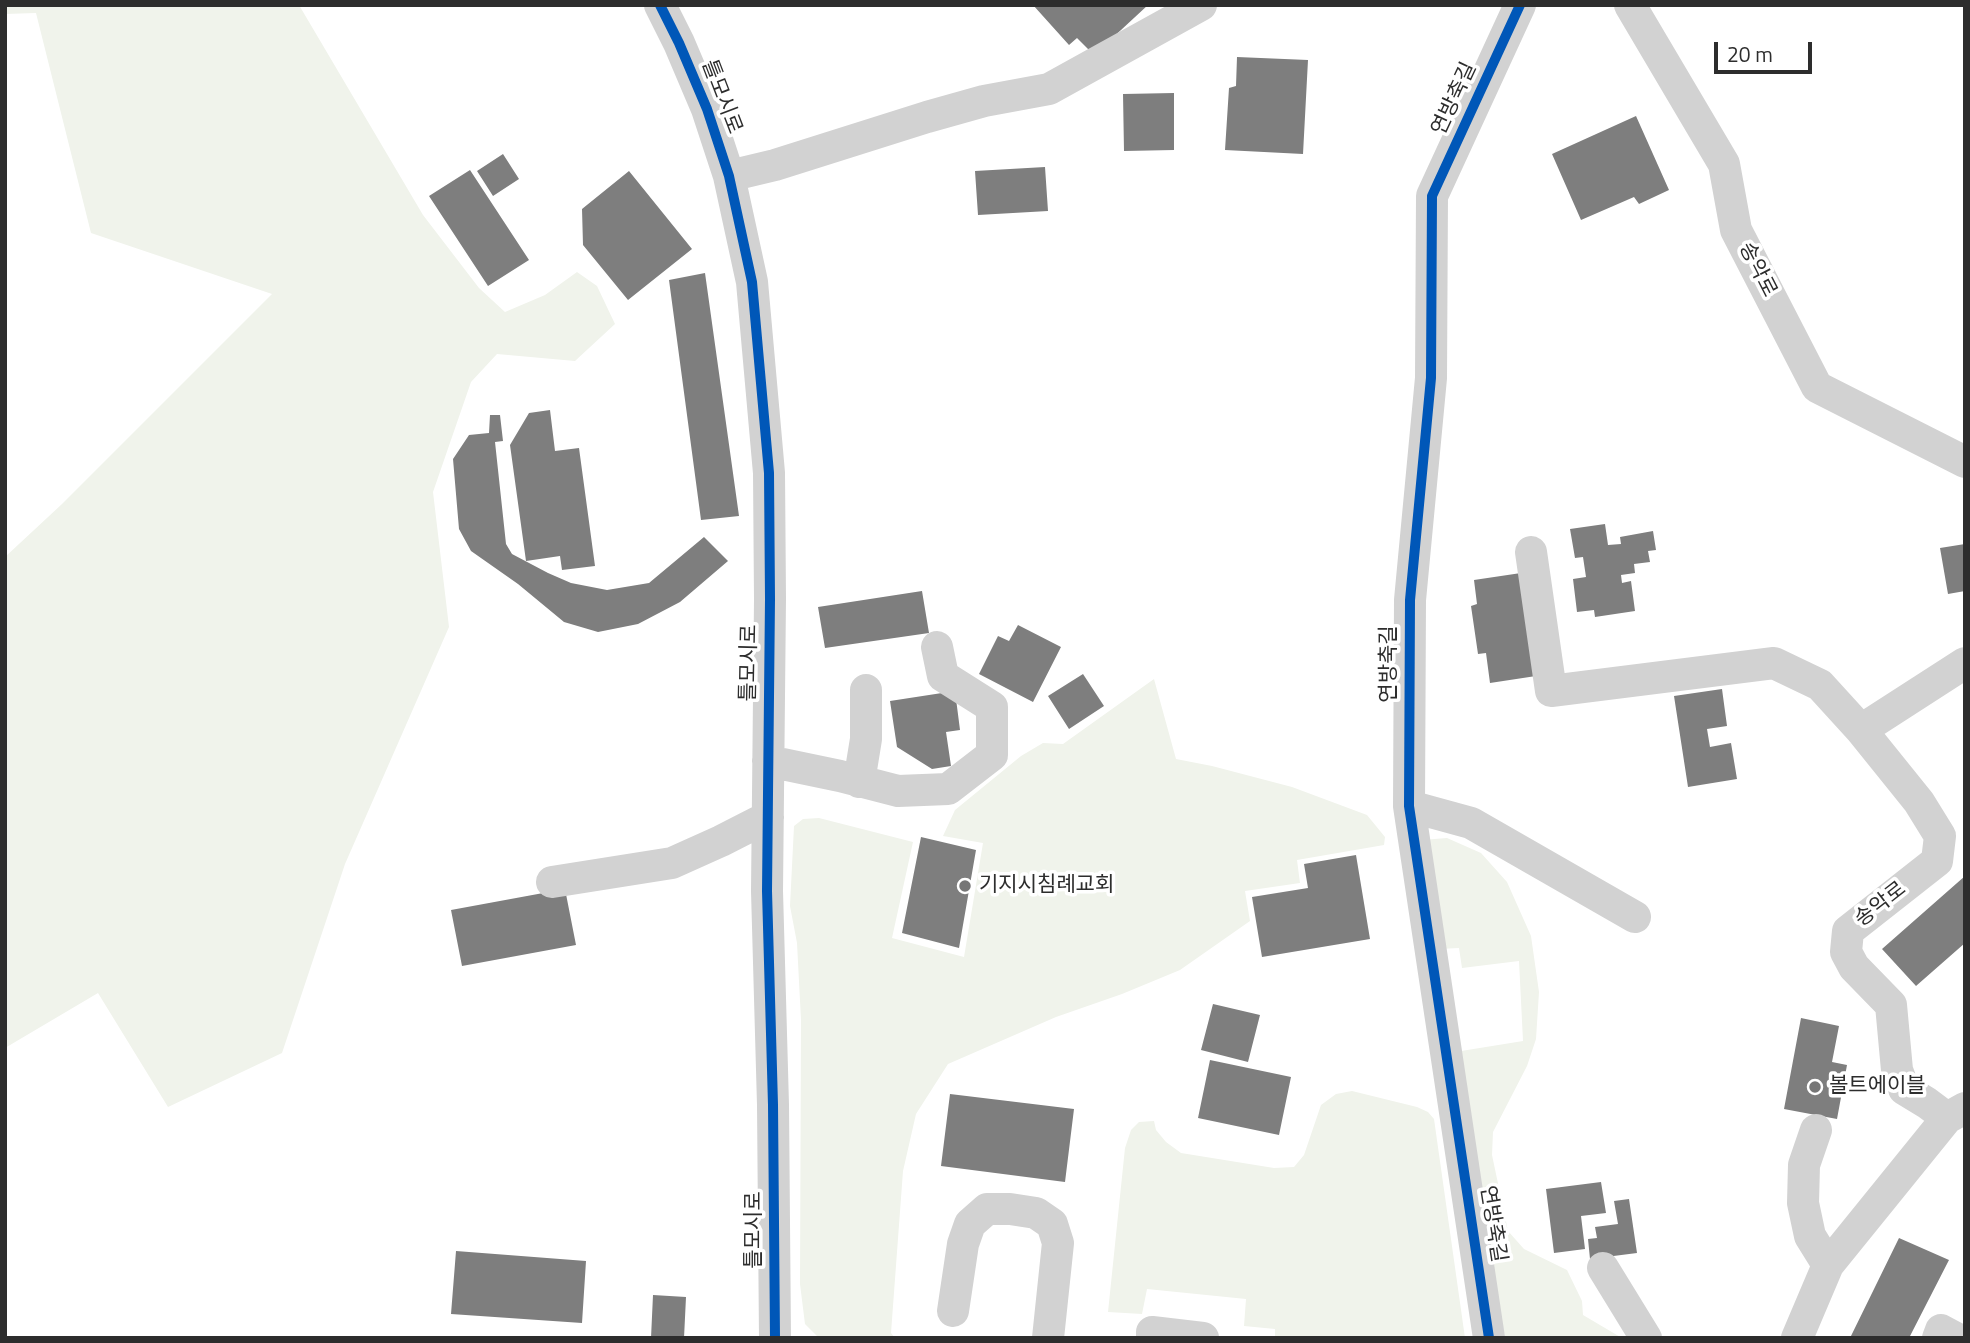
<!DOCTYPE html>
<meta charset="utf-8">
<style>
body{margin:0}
#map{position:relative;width:1970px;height:1343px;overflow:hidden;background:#fff;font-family:"Titillium Web",sans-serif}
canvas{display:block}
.frame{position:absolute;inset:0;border:7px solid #2d2d2d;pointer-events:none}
.scale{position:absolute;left:1714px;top:42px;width:98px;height:32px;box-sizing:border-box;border:4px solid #2d2d2d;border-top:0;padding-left:9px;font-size:21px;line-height:24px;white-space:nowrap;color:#2d2d2d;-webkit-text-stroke:5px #fff;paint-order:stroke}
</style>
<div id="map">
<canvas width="1970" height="1343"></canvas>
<div class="frame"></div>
<div class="scale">20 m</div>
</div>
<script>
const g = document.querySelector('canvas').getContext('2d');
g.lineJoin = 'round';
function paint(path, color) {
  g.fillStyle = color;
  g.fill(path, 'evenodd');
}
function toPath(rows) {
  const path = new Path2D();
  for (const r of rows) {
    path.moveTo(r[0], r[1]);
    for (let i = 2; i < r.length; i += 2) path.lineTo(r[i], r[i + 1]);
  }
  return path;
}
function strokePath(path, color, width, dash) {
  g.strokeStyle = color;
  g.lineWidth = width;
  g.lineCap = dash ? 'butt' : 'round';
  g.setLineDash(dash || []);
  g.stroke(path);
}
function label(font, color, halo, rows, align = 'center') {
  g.font = font + ' "Titillium Web","Noto Sans KR",sans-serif';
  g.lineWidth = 7;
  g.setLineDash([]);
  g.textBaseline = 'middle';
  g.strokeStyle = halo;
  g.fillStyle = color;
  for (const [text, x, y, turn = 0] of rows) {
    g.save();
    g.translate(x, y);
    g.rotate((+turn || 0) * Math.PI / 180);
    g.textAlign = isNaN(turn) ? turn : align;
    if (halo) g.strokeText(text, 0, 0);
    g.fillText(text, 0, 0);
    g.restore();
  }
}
paint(toPath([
 [5,5,299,5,423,215,479,288,505,312,545,295,577,272,597,286,615,324,575,361,497,354,471,382,433,492,449,627,345,864,282,1053,168,1107,98,993,5,1048,5,557,62,504,272,294,91,233,36,13,5,14],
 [1154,679,1176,759,1212,766,1292,787,1367,815,1385,837,1384,845,1297,860,1300,883,1245,891,1250,921,1180,970,1122,994,1056,1017,948,1064,916,1114,903,1171,891,1333,895,1338,819,1338,805,1324,800,1284,801,1020,797,943,790,906,794,826,803,819,819,818,913,842,892,938,964,957,983,843,943,836,955,810,1021,756,1043,743,1063,744],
 [1447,838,1481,853,1507,882,1531,936,1539,992,1536,1039,1527,1066,1493,1132,1492,1155,1508,1231,1524,1249,1567,1270,1582,1301,1583,1315,1622,1338,1505,1338,1455,1052,1523,1041,1519,961,1462,968,1459,948,1439,949,1422,840],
 [1352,1091,1417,1107,1428,1112,1434,1119,1465,1338,1275,1338,1275,1329,1244,1326,1246,1299,1147,1289,1142,1314,1108,1312,1125,1148,1131,1130,1139,1122,1154,1121,1156,1130,1166,1142,1181,1153,1274,1168,1294,1167,1304,1155,1321,1105,1336,1094]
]), '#f0f3eb');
paint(toPath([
 [1033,5,1148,5,1094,55,1077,38,1069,45],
 [1237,57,1308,60,1303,154,1225,150,1229,88,1236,86],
 [1174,93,1174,150,1124,151,1123,94],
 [1636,116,1669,190,1639,204,1634,197,1581,220,1552,154],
 [503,154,519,179,493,196,477,171],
 [1045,167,1048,211,978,215,975,171],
 [470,170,529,260,488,286,429,196],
 [629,171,692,249,628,300,583,245,582,209],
 [705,273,739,516,701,520,669,280],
 [550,410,555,451,579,448,595,566,562,570,560,556,526,561,510,445,529,413],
 [490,415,500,415,503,441,495,442,506,544,512,554,548,573,571,583,607,590,649,583,704,537,728,561,680,602,638,624,598,632,564,622,518,584,471,551,459,529,453,459,469,435,489,433],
 [1605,524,1608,545,1621,544,1620,537,1653,531,1656,550,1648,551,1650,562,1634,564,1635,573,1621,575,1622,583,1631,581,1635,611,1595,617,1594,610,1577,612,1573,579,1586,577,1583,557,1575,558,1570,529],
 [1965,544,1965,591,1948,594,1940,548],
 [1521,573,1536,676,1490,683,1486,653,1478,654,1471,606,1477,604,1474,580],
 [922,591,929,633,825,648,818,607],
 [1018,625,1061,647,1033,702,979,674,998,636,1009,641],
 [1083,674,1104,706,1069,729,1048,696],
 [1722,689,1727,726,1707,729,1710,747,1731,743,1737,779,1688,787,1674,696],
 [955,691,960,730,946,732,951,766,932,769,897,747,890,701],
 [921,837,976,850,959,948,902,933],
 [1356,855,1370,939,1262,957,1252,897,1308,888,1304,864],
 [1965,876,1965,943,1916,986,1882,949],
 [565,889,576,945,462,966,451,910],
 [1213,1004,1260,1015,1248,1062,1201,1050],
 [1801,1018,1839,1026,1832,1062,1847,1065,1837,1119,1784,1109],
 [1210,1060,1291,1077,1279,1135,1198,1118],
 [950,1094,1074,1109,1065,1182,941,1166],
 [1601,1182,1606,1213,1581,1216,1585,1249,1554,1253,1546,1189],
 [1629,1199,1637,1253,1590,1259,1588,1239,1597,1238,1595,1227,1618,1224,1614,1201],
 [1899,1238,1949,1260,1909,1338,1850,1338],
 [456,1251,586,1261,582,1323,451,1314],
 [653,1295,686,1297,684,1338,651,1338]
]), '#7e7e7e');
strokePath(toPath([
 [660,5,679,43,707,109,729,176,752,282,769,473,770,599,767,891,773,1105,775,1338],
 [1630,5,1724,164,1736,230,1817,387,1965,462],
 [729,176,775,165,927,117,984,101,1049,89,1201,5],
 [1531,552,1551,691,1774,663,1820,685,1861,730,1919,802,1940,836,1937,861,1848,931,1846,952,1854,967,1891,1005,1897,1070,1904,1089,1927,1103,1947,1118],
 [1861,730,1965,663],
 [768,761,840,776,898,791,948,789,992,755,992,707,943,676,937,647],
 [859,782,866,739,866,690],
 [1409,806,1471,823,1635,917],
 [552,882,672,863,721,841,768,817],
 [1816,1130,1804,1165,1803,1203,1810,1236,1828,1265],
 [1603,1268,1646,1338],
 [953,1311,963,1244,970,1224,987,1209,1010,1209,1036,1213,1052,1224,1058,1243,1048,1338],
 [1152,1338,1152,1332,1203,1338],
 [1489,1338,1409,806,1410,600,1431,378,1432,196,1520,5],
 [1797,1338,1828,1265,1947,1118,1965,1108],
 [1938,1338,1941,1330,1956,1338]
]), '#d2d2d2', 32);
strokePath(toPath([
 [660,5,679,43,707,109,729,176,752,282,769,473,770,599,767,891,773,1105,775,1338],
 [1489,1338,1409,806,1410,600,1431,378,1432,196,1520,5]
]), '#0057b8', 10);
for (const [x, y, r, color] of [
 [965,886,7,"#767676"],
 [1815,1087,7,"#767676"]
]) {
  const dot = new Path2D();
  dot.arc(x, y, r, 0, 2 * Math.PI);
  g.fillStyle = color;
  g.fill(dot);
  strokePath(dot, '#fff', 2.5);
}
label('21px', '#2d2d2d', '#fff', [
 ["틀모시로",721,97,69],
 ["연방축길",1455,99,-65],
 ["송악로",1757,270,63],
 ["틀모시로",750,663,-89],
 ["연방축길",1390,664,-90],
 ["송악로",1881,905,-38],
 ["연방축길",1492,1224,81],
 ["틀모시로",755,1230,-90]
]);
label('21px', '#2d2d2d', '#fff', [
 ["기지시침례교회",979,886],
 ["볼트에이블",1829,1087]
], 'left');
</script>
